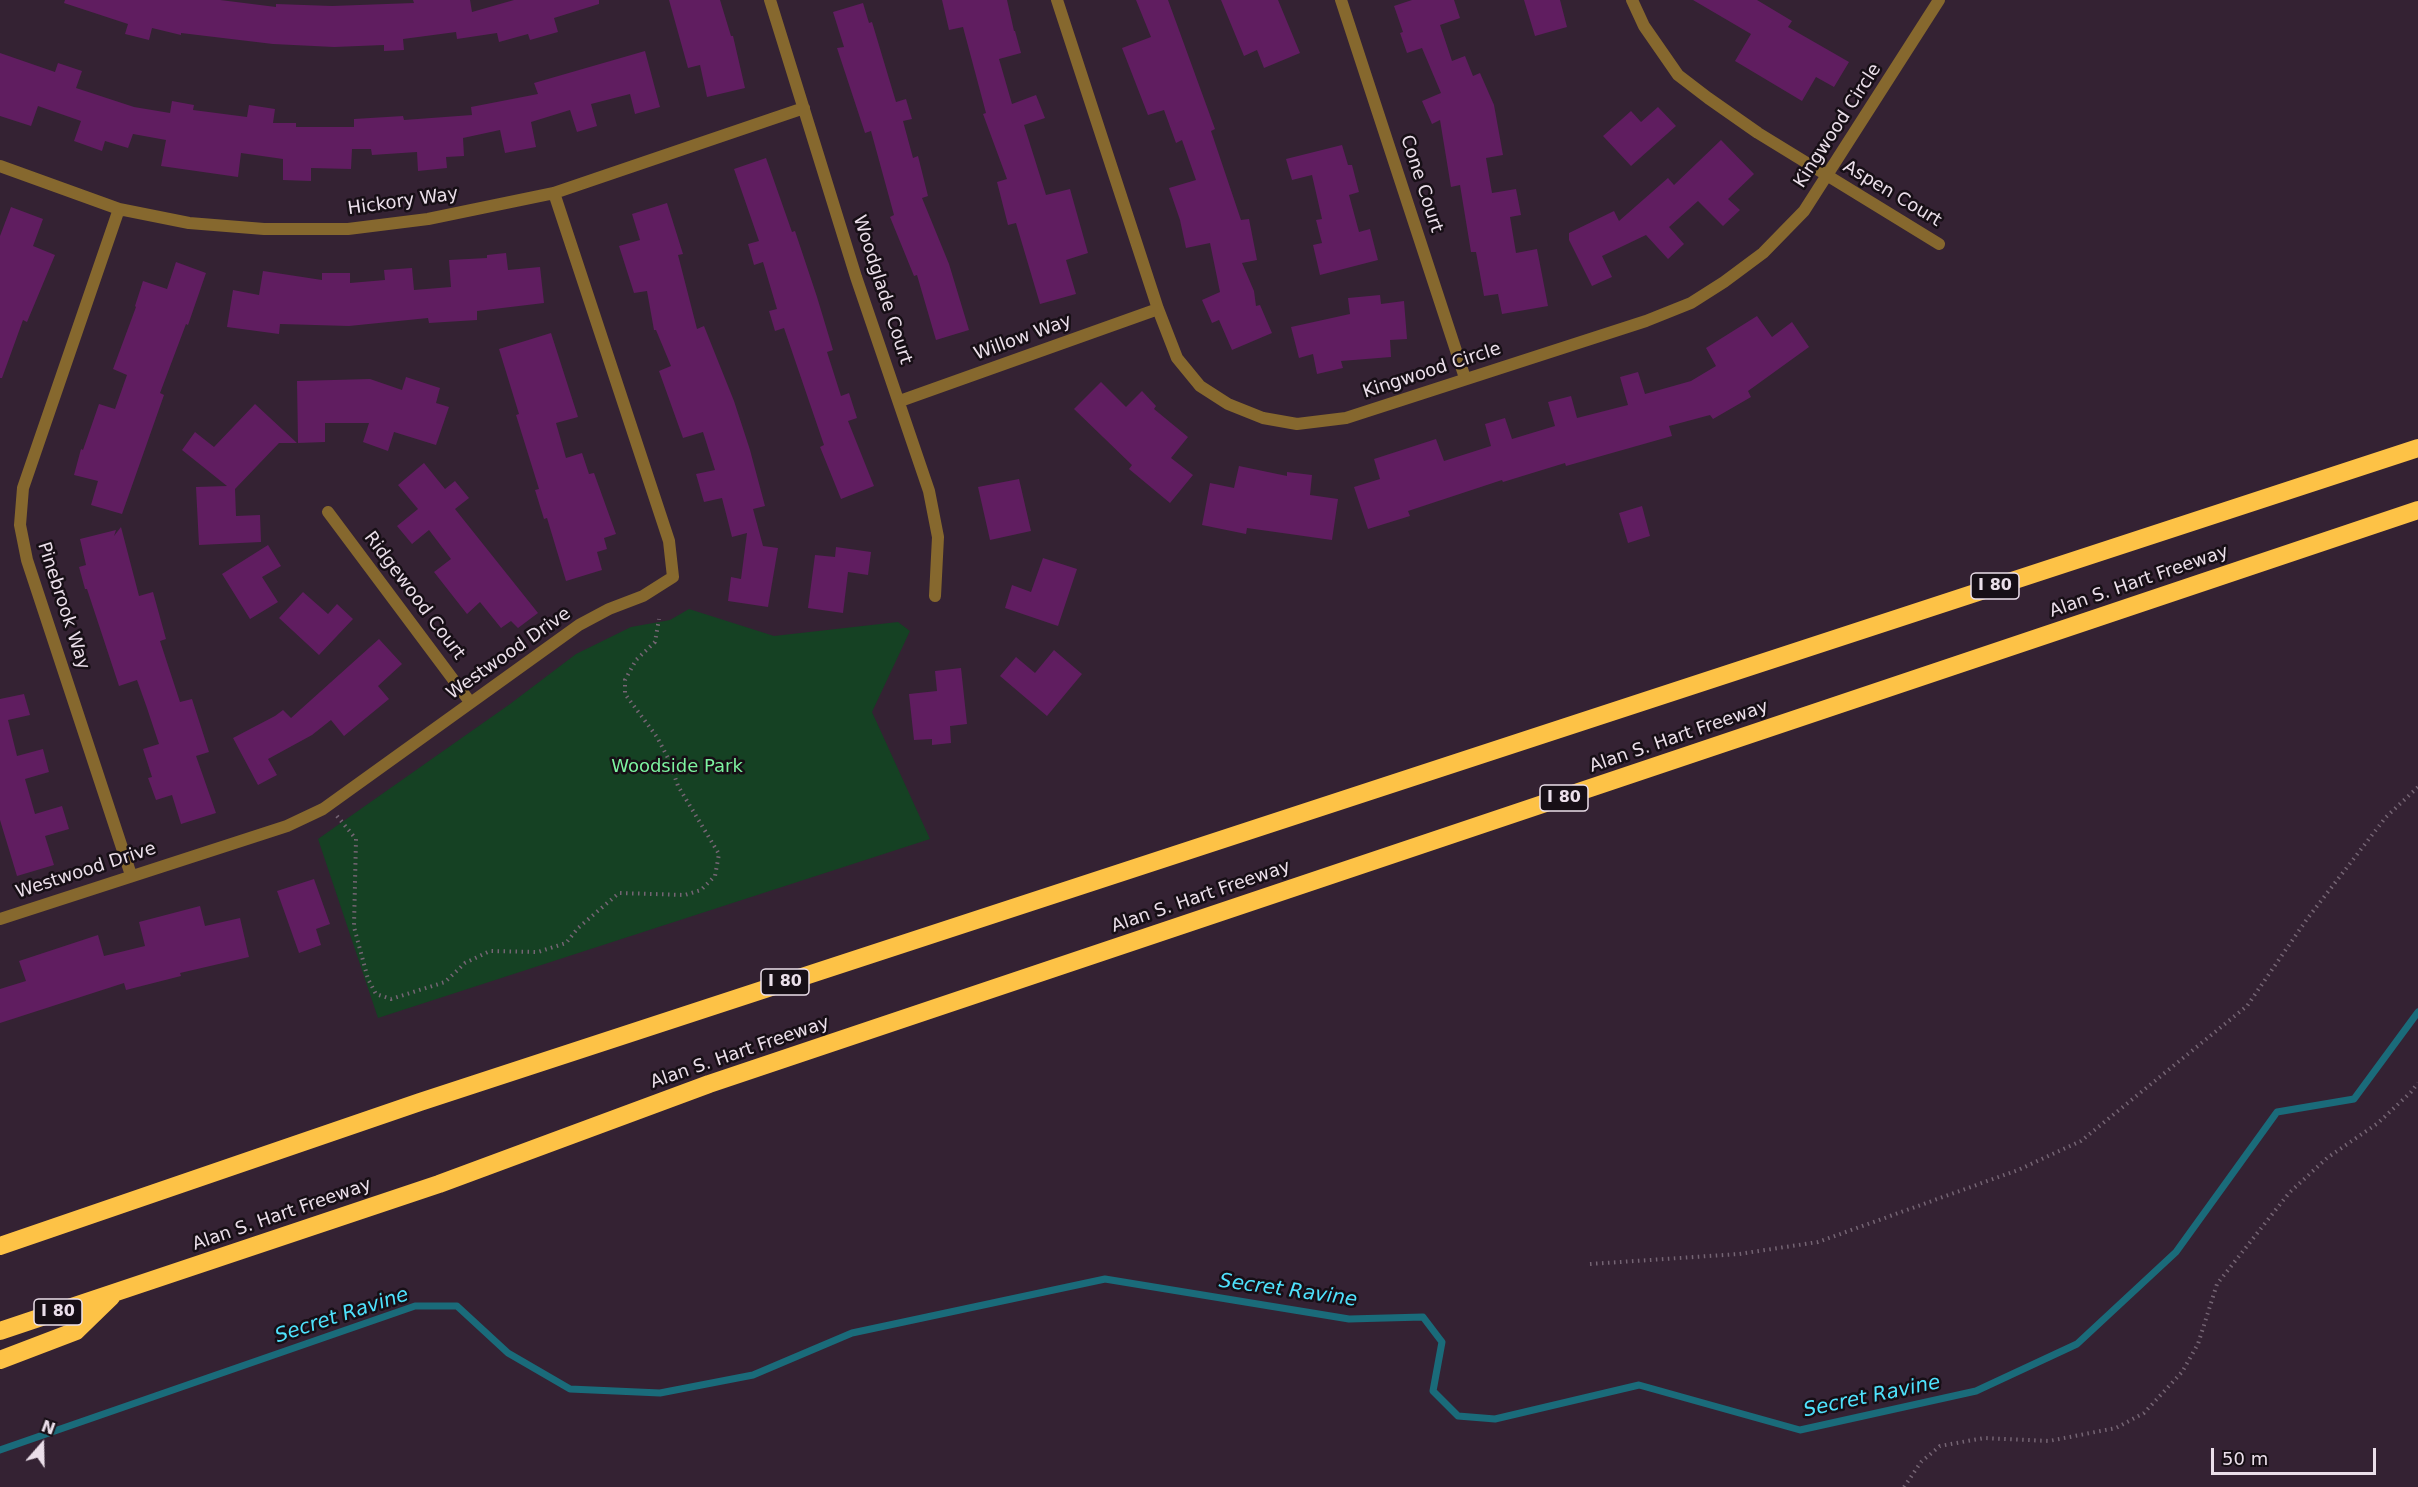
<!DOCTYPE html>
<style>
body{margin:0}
#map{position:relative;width:2418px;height:1487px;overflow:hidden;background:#342233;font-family:"DejaVu Sans",sans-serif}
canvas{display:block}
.north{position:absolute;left:12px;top:1415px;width:60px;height:60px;-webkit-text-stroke:4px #170f16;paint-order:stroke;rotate:20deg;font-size:16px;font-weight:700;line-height:24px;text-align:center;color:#ebdfea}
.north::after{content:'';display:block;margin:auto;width:21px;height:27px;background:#ebdfea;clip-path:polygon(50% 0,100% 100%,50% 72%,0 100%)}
.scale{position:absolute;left:2211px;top:1448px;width:165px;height:27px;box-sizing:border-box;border:3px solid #ebdfea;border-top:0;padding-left:8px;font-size:18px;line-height:21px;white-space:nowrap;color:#ebdfea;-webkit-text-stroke:4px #170f16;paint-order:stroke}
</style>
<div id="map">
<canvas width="2418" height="1487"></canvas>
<div class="north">N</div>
<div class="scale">50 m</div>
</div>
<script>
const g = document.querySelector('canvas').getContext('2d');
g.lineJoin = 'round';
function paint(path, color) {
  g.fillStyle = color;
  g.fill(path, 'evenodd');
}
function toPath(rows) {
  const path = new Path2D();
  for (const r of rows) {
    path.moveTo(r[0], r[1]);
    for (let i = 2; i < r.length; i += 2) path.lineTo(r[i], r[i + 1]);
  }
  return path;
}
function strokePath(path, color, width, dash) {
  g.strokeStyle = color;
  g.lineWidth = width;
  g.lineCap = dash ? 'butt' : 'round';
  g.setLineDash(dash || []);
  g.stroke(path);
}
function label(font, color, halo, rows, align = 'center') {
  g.font = font + ' "DejaVu Sans",sans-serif';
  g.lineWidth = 5;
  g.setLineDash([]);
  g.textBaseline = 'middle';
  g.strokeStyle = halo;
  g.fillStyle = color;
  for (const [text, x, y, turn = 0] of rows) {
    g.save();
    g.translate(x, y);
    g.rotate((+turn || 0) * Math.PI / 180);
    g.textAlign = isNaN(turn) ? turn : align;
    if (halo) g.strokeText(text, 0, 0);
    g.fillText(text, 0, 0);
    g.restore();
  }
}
paint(toPath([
 [689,609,774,636,898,622,910,631,872,712,930,839,378,1018,318,839,510,704,576,654,631,627,670,620]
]), '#154123');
strokePath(toPath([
 [0,1450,415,1306,457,1306,508,1353,570,1389,660,1393,753,1375,852,1333,1105,1279,1349,1319,1423,1317,1442,1342,1433,1391,1458,1416,1495,1419,1639,1385,1800,1430,1976,1391,2077,1344,2176,1252,2277,1112,2354,1099,2418,1012]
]), '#1a6b7a', 7);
paint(toPath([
 [65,0,220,0,276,7,276,4,332,6,414,3,413,0,470,0,472,12,514,0,599,0,599,4,554,18,558,32,530,40,528,34,499,42,497,33,457,39,456,32,403,39,404,50,384,51,384,45,334,47,273,44,181,33,181,35,152,28,149,40,125,34,128,24,64,3],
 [669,0,720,0,731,36,733,36,745,88,707,97,700,65,688,68],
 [942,0,1007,0,1014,31,1015,31,1021,53,999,59,1012,104,1036,95,1045,118,1024,125,1046,195,1070,189,1088,253,1066,260,1076,294,1040,304,1016,223,1008,225,997,182,1007,179,983,114,986,113,963,27,949,30],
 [1136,0,1168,0,1215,129,1211,131,1241,220,1249,219,1257,260,1242,263,1254,291,1256,306,1260,305,1272,333,1232,350,1219,320,1212,323,1202,300,1220,292,1210,243,1186,248,1180,220,1169,188,1196,180,1182,140,1176,143,1164,110,1148,115,1122,48,1151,37],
 [1221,0,1278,0,1300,53,1264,68,1257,50,1244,56],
 [1412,0,1454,0,1460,18,1440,25,1452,61,1465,56,1473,76,1480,73,1494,105,1503,155,1486,158,1492,193,1516,189,1521,215,1510,217,1516,253,1537,249,1548,306,1502,314,1498,294,1484,296,1476,252,1471,252,1460,185,1451,187,1440,120,1432,124,1422,101,1441,93,1422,48,1407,53,1400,33,1403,32,1394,6],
 [1524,0,1560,0,1567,27,1535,36],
 [1693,0,1757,0,1792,21,1788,27,1849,62,1834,87,1816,77,1802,101,1735,61,1751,34],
 [863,3,869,23,872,22,896,102,906,99,912,119,903,121,913,158,918,156,928,196,922,198,949,264,969,330,936,340,917,275,914,276,890,217,894,215,871,131,865,133,837,48,844,47,833,12],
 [645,51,660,107,635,114,630,94,591,104,597,126,577,132,570,110,531,122,536,147,505,153,500,130,463,138,464,156,446,157,447,168,418,171,417,152,372,155,371,149,352,149,351,169,311,168,311,181,283,180,283,159,241,153,238,177,161,166,166,140,133,134,128,148,105,141,102,151,74,141,81,121,38,106,31,126,0,116,0,53,55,72,58,63,82,71,76,88,134,107,170,113,172,101,194,105,193,110,247,117,249,105,275,109,273,123,296,123,296,127,354,127,354,119,403,116,404,120,472,115,471,107,538,94,534,83],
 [1658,107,1676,126,1631,166,1603,136,1631,111,1641,122],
 [1721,140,1754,174,1728,199,1740,210,1723,226,1698,201,1669,227,1684,244,1668,259,1646,235,1602,256,1612,277,1592,286,1569,240,1569,233,1614,211,1619,221,1668,178,1674,185],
 [1342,145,1348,165,1352,165,1359,192,1349,195,1359,232,1370,229,1378,260,1320,275,1313,245,1322,243,1316,220,1322,219,1312,175,1292,180,1286,159],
 [766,158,792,232,795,231,817,297,833,350,827,352,841,396,849,393,857,418,848,421,874,486,841,499,820,447,824,445,784,328,775,331,769,311,777,309,763,262,754,265,748,244,759,241,734,169],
 [667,203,683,254,678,255,697,329,704,326,734,401,750,450,765,506,753,509,763,546,778,548,768,607,728,601,731,577,741,579,747,533,732,537,722,498,704,502,696,474,715,470,703,432,683,438,659,371,671,366,656,330,654,330,647,291,634,293,619,246,640,240,632,214],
 [11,207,43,219,33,246,55,255,27,322,23,320,2,378,0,378,0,236],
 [506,253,508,270,540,267,544,303,477,311,477,320,429,323,428,318,349,326,280,324,279,334,227,327,233,290,259,295,263,271,322,280,322,273,350,273,350,283,385,280,384,270,412,268,414,290,451,287,449,260,487,258,487,255],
 [176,262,206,273,188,325,186,324,160,393,164,395,122,514,91,505,98,481,74,475,81,449,83,450,99,404,115,409,127,375,113,369,136,307,135,306,143,281,167,289],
 [1380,295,1381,304,1404,301,1407,339,1390,340,1391,357,1341,361,1343,368,1317,374,1313,354,1299,358,1291,327,1350,314,1348,298],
 [1757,316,1772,337,1792,322,1809,347,1748,391,1751,397,1713,419,1710,415,1669,426,1672,436,1566,466,1565,463,1503,482,1502,480,1408,511,1410,516,1368,529,1354,487,1380,479,1374,459,1436,439,1444,461,1491,446,1485,424,1505,418,1512,439,1555,426,1548,402,1571,396,1577,418,1628,405,1620,377,1638,372,1645,394,1691,381,1716,366,1706,348],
 [551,333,578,417,556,423,566,458,582,453,589,474,594,473,616,534,604,538,607,549,597,552,602,570,566,581,547,518,544,519,535,490,539,489,516,415,519,414,499,349],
 [406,377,440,388,436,403,449,407,436,445,394,432,388,451,363,442,369,423,325,423,325,442,298,443,297,381,370,379,402,390],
 [1101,382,1126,407,1142,391,1156,406,1154,409,1188,437,1171,458,1193,475,1170,503,1129,469,1132,465,1074,409],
 [255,404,297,443,279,443,235,489,236,516,260,515,261,542,199,545,196,487,227,486,182,450,195,432,214,447],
 [424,463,445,489,455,481,469,498,455,509,538,613,518,628,511,621,501,628,480,602,467,614,434,572,451,559,429,530,412,544,397,526,418,509,398,485],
 [1239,466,1287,476,1287,472,1312,475,1310,495,1338,499,1332,540,1247,528,1246,534,1202,525,1210,483,1234,488],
 [1019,479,1031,531,990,540,978,487],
 [1642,506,1650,536,1628,543,1619,513],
 [121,527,139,596,153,592,166,639,160,641,180,702,192,699,209,752,196,756,216,813,181,824,172,795,156,800,148,778,152,777,143,749,159,744,147,708,137,680,119,686,87,589,85,589,79,567,86,565,80,539,116,530,114,536],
 [268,545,281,566,262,577,278,602,250,619,222,574],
 [836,547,871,552,868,575,848,572,843,613,808,608,815,555,835,557],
 [1043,558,1077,569,1058,626,1005,608,1012,585,1031,592],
 [303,592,328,614,337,604,353,619,319,655,279,618],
 [379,639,402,664,378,686,389,699,344,736,331,720,312,735,268,759,277,775,258,785,233,738,275,716,283,710,291,718],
 [1054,650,1082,674,1047,716,1000,676,1016,657,1035,673],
 [961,668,967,724,950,726,951,743,932,745,932,739,914,740,909,694,937,691,935,671],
 [24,694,30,715,8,720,17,756,43,749,49,772,25,779,35,814,62,806,69,829,45,836,54,865,17,876,0,820,0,699],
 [314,879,330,924,316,929,321,945,299,953,277,891],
 [200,906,205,926,240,918,249,957,180,973,181,976,126,990,124,983,0,1023,0,989,26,981,19,961,98,935,104,956,145,946,139,922]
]), '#601d60');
strokePath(toPath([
 [337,816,356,839,354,927,368,979,376,994,391,999,445,982,465,963,490,951,538,952,566,943,578,928,619,893,685,895,701,890,715,876,719,854,678,786,669,760,657,737,625,694,625,680,636,660,655,642,659,619],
 [1590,1264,1739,1254,1818,1242,2018,1170,2081,1141,2247,1006,2307,919,2386,817,2418,787],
 [1904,1487,1921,1462,1940,1446,1984,1438,2049,1441,2116,1428,2144,1413,2182,1372,2198,1344,2217,1284,2289,1193,2327,1158,2378,1123,2411,1092,2418,1083]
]), '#756574', 4, [1.5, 4.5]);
strokePath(toPath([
 [770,0,856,277,929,491,938,537,935,596],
 [1057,0,1158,309,1177,358,1200,386,1228,404,1263,418,1297,424,1346,418,1646,321,1691,303,1724,282,1763,253,1804,211,1939,0],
 [1341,0,1465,378],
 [1632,0,1644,26,1678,75,1708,98,1758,133,1939,244],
 [0,166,119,209,189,223,264,229,348,229,428,219,554,193,804,108],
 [119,209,23,488,20,525,27,560,131,875],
 [900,401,1158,309],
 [328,512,470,702],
 [0,919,287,826,323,809,579,625,609,609,643,596,673,577,669,541,554,193]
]), '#86682e', 12);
strokePath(toPath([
 [0,1246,420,1102,2418,448],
 [0,1331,439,1184,709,1084,2418,510],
 [0,1360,76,1331,111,1297]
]), '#fdc246', 18);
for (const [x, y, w] of [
 [1995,586,48],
 [1564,798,48],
 [785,982,48],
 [58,1312,48]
]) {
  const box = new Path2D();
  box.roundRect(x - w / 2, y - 13, w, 26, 4.5);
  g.fillStyle = '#170f16';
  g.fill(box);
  strokePath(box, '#ebdfea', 1.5);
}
label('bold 16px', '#ebdfea', null, [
 ["I 80",1995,586],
 ["I 80",1564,798],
 ["I 80",785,982],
 ["I 80",58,1312]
]);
label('18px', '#ebdfea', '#170f16', [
 ["Kingwood Circle",1838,126,-57],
 ["Cone Court",1421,184,72],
 ["Aspen Court",1892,194,31],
 ["Hickory Way",403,202,-8],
 ["Woodglade Court",882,290,72],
 ["Willow Way",1023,338,-20],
 ["Kingwood Circle",1432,371,-18],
 ["Alan S. Hart Freeway",2139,582,-19],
 ["Ridgewood Court",414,596,53],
 ["Pinebrook Way",63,606,72],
 ["Westwood Drive",509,654,-35],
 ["Alan S. Hart Freeway",1679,737,-19],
 ["Westwood Drive",86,871,-18],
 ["Alan S. Hart Freeway",1201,897,-19],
 ["Alan S. Hart Freeway",740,1053,-19],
 ["Alan S. Hart Freeway",282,1215,-19]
]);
label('18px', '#7df3a0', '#170f16', [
 ["Woodside Park",677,767]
]);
label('italic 20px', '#4fe2fd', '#170f16', [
 ["Secret Ravine",1288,1291,8],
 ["Secret Ravine",342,1316,-18],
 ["Secret Ravine",1872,1397,-12]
]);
</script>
